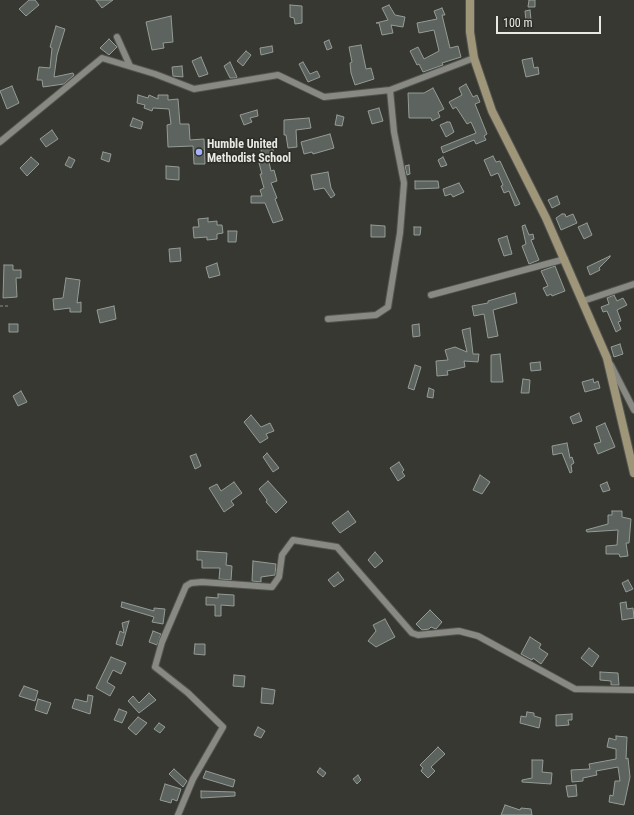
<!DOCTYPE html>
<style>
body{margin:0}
#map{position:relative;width:634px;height:815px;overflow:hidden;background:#373832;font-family:"Roboto Condensed",sans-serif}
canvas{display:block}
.scale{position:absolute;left:496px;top:16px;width:105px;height:18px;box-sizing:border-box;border:2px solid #e8e8e5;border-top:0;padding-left:5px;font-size:12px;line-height:14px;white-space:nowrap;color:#e8e8e5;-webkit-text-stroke:3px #2d2e28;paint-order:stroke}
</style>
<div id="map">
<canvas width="634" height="815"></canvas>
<div class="scale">100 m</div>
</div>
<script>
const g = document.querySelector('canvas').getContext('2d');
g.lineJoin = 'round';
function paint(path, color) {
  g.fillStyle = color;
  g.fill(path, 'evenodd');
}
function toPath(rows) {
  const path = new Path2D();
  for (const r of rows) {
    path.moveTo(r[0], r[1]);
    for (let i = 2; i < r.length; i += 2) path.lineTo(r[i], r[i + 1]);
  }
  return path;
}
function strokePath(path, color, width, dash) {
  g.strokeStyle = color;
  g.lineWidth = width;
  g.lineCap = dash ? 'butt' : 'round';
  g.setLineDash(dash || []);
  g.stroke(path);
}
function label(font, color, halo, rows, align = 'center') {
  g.font = font + ' "Roboto Condensed",sans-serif';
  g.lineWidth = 3;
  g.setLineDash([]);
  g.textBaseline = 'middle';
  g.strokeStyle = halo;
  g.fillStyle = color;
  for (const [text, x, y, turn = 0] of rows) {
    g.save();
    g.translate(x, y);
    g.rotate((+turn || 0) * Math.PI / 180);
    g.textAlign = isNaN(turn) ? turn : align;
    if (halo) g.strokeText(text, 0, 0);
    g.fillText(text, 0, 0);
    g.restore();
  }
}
const building = toPath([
 [29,0,35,0,39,5,26,16,19,9,29,0],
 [96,0,113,0,102,8,96,0],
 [529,0,535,0,535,7,528,7,529,0],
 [290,5,302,6,302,23,295,24,294,18,290,17,290,5],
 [389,5,395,15,405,17,403,27,391,25,393,33,382,35,379,23,376,23,388,20,382,8,389,5],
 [442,8,445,15,442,15,450,48,458,46,461,57,442,63,443,65,423,72,419,64,417,65,410,51,418,47,424,59,439,51,434,30,419,33,417,23,437,19,434,11,442,8],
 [530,10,531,20,526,21,525,11,530,10],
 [171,16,173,42,163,43,164,48,152,50,146,22,171,16],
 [56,26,65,29,57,55,54,77,73,73,74,75,64,84,43,87,42,80,37,80,39,67,50,68,52,48,50,47,56,26],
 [109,39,117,47,109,55,100,48,109,39],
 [329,40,332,48,327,50,324,42,329,40],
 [361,45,366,69,371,68,374,79,355,85,351,73,350,63,352,62,349,47,361,45],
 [272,46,273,52,261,55,260,48,272,46],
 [246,51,251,55,243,66,237,61,246,51],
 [201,57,208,74,199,77,192,61,201,57],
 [532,58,534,68,538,67,539,74,526,77,522,60,532,58],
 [230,62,237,77,236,78,230,78,224,66,230,62],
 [303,62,310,74,317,71,320,77,308,82,299,64,303,62],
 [182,66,183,77,173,76,172,67,182,66],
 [466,84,473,97,477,95,480,102,475,104,487,134,484,136,486,140,476,144,474,140,443,153,441,147,476,133,471,122,467,124,456,107,453,109,449,102,462,95,459,88,466,84],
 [12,86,19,103,7,109,0,91,12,86],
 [433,88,444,109,438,112,440,117,432,121,431,118,409,118,408,93,424,93,433,88],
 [138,95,148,98,149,95,158,99,158,95,168,95,168,100,178,99,180,124,189,124,190,140,204,139,205,164,194,164,193,146,168,147,167,125,171,124,169,109,153,108,152,111,144,108,145,105,137,103,138,95],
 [379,108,383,121,372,124,368,111,379,108],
 [257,110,258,116,250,118,252,122,244,125,240,115,257,110],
 [337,115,344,117,342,126,335,125,337,115],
 [133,118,143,122,141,129,130,126,133,118],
 [309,118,311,128,296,130,297,147,288,148,286,135,284,135,284,120,309,118],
 [447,122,450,122,454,132,446,137,440,125,447,122],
 [52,130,58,139,46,147,40,139,52,130],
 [330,134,334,148,313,154,312,152,304,154,301,142,330,134],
 [272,142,274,157,268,158,271,171,274,170,277,181,271,183,277,198,275,199,283,220,273,223,265,203,251,203,251,196,262,196,260,190,264,188,260,174,262,174,259,163,263,162,260,143,272,142],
 [103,152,111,154,109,162,101,159,103,152],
 [493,156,496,162,500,161,520,204,515,206,509,191,504,193,501,186,503,185,498,173,491,176,484,160,493,156],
 [31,157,39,164,27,176,20,168,31,157],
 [69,157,75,160,71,168,65,165,69,157],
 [443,157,447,165,441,167,438,160,443,157],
 [409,165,410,174,407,175,405,166,409,165],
 [166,166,179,167,179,180,166,179,166,166],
 [328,172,331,188,335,195,331,198,324,188,314,190,311,175,328,172],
 [415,181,438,181,439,188,415,189,415,181],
 [459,183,464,192,453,197,451,194,445,196,443,189,459,183],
 [557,196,560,204,552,208,548,200,557,196],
 [562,214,565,214,566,217,573,214,577,223,561,230,556,218,562,214],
 [208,218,208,222,217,221,217,225,222,225,223,233,217,234,217,239,207,240,207,237,194,238,193,227,199,227,198,219,208,218],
 [587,223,592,235,584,239,578,227,587,223],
 [371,225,385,226,385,237,371,237,371,225],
 [525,225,529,235,533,234,534,239,531,240,539,260,529,264,522,246,526,244,522,226,525,225],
 [414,227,421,227,420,235,414,235,414,227],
 [228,231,237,231,236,242,228,242,228,231],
 [507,236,512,254,504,256,498,239,507,236],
 [180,248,181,261,170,262,169,249,180,248],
 [610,256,610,257,599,268,600,270,590,275,587,267,610,256],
 [217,263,220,275,209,278,206,267,217,263],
 [4,265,13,265,13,270,21,270,21,278,16,278,17,297,3,298,4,265],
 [555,266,565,291,552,296,551,294,547,296,543,288,548,286,541,271,555,266],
 [66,278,80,280,77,303,81,302,81,312,70,312,70,308,54,310,53,299,63,298,66,278],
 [515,293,517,303,493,310,498,336,488,338,484,314,474,316,472,306,488,303,488,301,515,293],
 [614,295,617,301,623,298,627,305,617,310,621,321,618,322,621,329,616,332,607,311,603,312,601,307,609,304,607,298,614,295],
 [114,306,116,319,100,323,97,310,114,306],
 [9,324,18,324,18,332,9,332,9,324],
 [419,324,420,336,413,337,412,325,419,324],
 [470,328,473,354,479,354,478,362,464,361,465,367,447,371,448,375,437,376,436,361,448,360,445,350,455,347,467,352,462,330,470,328],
 [620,344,623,354,614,357,611,347,620,344],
 [500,354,503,382,491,382,491,355,500,354],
 [540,362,541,370,531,371,530,363,540,362],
 [415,365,421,367,414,390,408,388,415,365],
 [523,379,530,380,529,393,521,393,523,379],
 [593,379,594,383,598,381,600,388,585,392,582,382,593,379],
 [429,388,434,390,433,398,427,397,429,388],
 [21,391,27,402,18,406,13,396,21,391],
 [579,413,582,421,573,424,570,417,579,413],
 [251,415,261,427,270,423,274,431,266,434,268,438,260,443,244,422,251,415],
 [605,423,615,447,598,454,594,444,601,442,596,427,605,423],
 [567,443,570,458,572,457,574,463,571,465,572,472,570,473,562,453,553,455,552,446,567,443],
 [267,453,279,468,273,472,263,457,267,453],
 [196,454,201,466,195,469,190,456,196,454],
 [399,462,404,470,402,472,405,476,398,481,390,468,399,462],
 [480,475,490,482,482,494,473,490,480,475],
 [268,481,287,502,276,513,266,502,267,500,259,489,268,481],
 [234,482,242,493,231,501,234,505,224,512,209,488,217,484,221,491,234,482],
 [607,482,610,490,603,492,600,485,607,482],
 [348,511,356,522,340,533,332,523,348,511],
 [612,511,622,511,622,517,631,519,629,543,626,543,628,556,620,557,619,554,606,554,606,546,617,545,618,530,587,532,586,530,608,524,608,515,612,515,612,511],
 [197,551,227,553,226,565,232,566,231,580,219,579,220,568,202,568,202,560,197,560,197,551],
 [375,552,383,561,375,568,368,560,375,552],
 [253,561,276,564,275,575,261,577,261,582,252,581,253,561],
 [338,572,344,580,334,587,328,580,338,572],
 [628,580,633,589,626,592,622,583,628,580],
 [218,594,234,595,234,606,221,605,221,616,215,616,215,605,206,605,206,597,218,598,218,594],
 [122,602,154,611,154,608,165,609,163,624,152,622,154,617,121,607,122,602],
 [626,602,627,609,633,608,634,618,622,620,620,603,626,602],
 [430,610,442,622,436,629,431,627,429,629,422,630,416,624,430,610],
 [385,619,395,637,376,647,368,641,376,631,373,625,385,619],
 [129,621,122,646,116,644,120,631,124,633,122,623,129,621],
 [153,631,161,634,157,645,149,642,153,631],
 [530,637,541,644,539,648,548,654,541,664,533,658,532,660,521,654,530,637],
 [195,644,205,644,205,655,194,654,195,644],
 [589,648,599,656,592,667,581,658,589,648],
 [111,657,126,663,121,674,113,670,107,682,115,687,110,696,96,688,111,657],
 [600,672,618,673,619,685,611,685,611,681,600,680,600,672],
 [234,675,245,676,244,687,233,686,234,675],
 [24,686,38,691,35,701,19,696,24,686],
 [262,688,275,690,273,704,261,703,262,688],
 [149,693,156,700,139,713,128,701,133,696,139,703,149,693],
 [88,695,93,696,90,714,72,708,75,699,87,702,88,695],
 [38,699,51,703,47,714,35,710,38,699],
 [119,709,127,712,122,723,114,720,119,709],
 [527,712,534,713,534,716,541,718,539,728,520,723,521,716,526,717,527,712],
 [572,714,572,720,568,720,569,725,556,726,556,715,572,714],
 [138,717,147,723,136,735,128,728,138,717],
 [159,723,165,727,160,733,154,729,159,723],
 [258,727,265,731,261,738,254,735,258,727],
 [616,736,627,737,626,759,628,758,630,777,624,805,609,802,610,795,613,796,615,781,620,781,618,767,596,771,597,775,583,778,583,781,572,782,571,770,590,769,589,764,616,759,616,749,607,747,609,738,616,740,616,736],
 [438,747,445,754,431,767,435,771,428,778,421,771,423,768,420,765,438,747],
 [532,760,543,760,542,772,552,773,551,784,522,782,522,780,532,778,532,760],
 [320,768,326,773,323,777,317,772,320,768],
 [174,769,187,781,183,787,169,774,174,769],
 [206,771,235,780,233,787,203,778,206,771],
 [358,775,361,780,357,784,353,779,358,775],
 [165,784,181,789,177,801,172,799,171,803,160,800,165,784],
 [576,785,577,796,568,797,566,786,576,785],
 [201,791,235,792,235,796,201,798,201,791],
 [505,805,520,810,521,808,531,809,532,815,501,815,505,805]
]);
paint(building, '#5d635e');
strokePath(building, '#959b96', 1);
const street = toPath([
 [117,37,130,66],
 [0,142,102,58,155,74,194,89,278,75,324,97,390,90,474,58],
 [431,295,565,259],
 [583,301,634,284],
 [328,319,376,315,388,307,400,233,404,183,394,132,390,90],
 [611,365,634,410],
 [178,815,193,779,223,727,188,693,155,667,162,642,186,586,191,583,202,582,272,587,279,577,282,555,293,540,337,547,412,633,418,635,459,631,478,636,575,689,634,690]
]);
const secondary = toPath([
 [470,0,470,32,474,58,492,111,546,218,607,358,634,473]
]);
strokePath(street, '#53544f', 8);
strokePath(secondary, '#53544f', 10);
strokePath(toPath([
 [0,306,10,306]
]), '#72726d', 1.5, [3, 2]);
strokePath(street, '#878982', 6);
strokePath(secondary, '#9f967a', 8);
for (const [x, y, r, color] of [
 [199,152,4,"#a6b1fc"]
]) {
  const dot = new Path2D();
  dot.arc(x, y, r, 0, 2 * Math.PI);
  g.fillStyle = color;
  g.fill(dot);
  strokePath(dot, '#2d2e28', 1.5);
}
label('bold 12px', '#e8e8e5', '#2d2e28', [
 ["Humble United",207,145],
 ["Methodist School",207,159]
], 'left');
</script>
